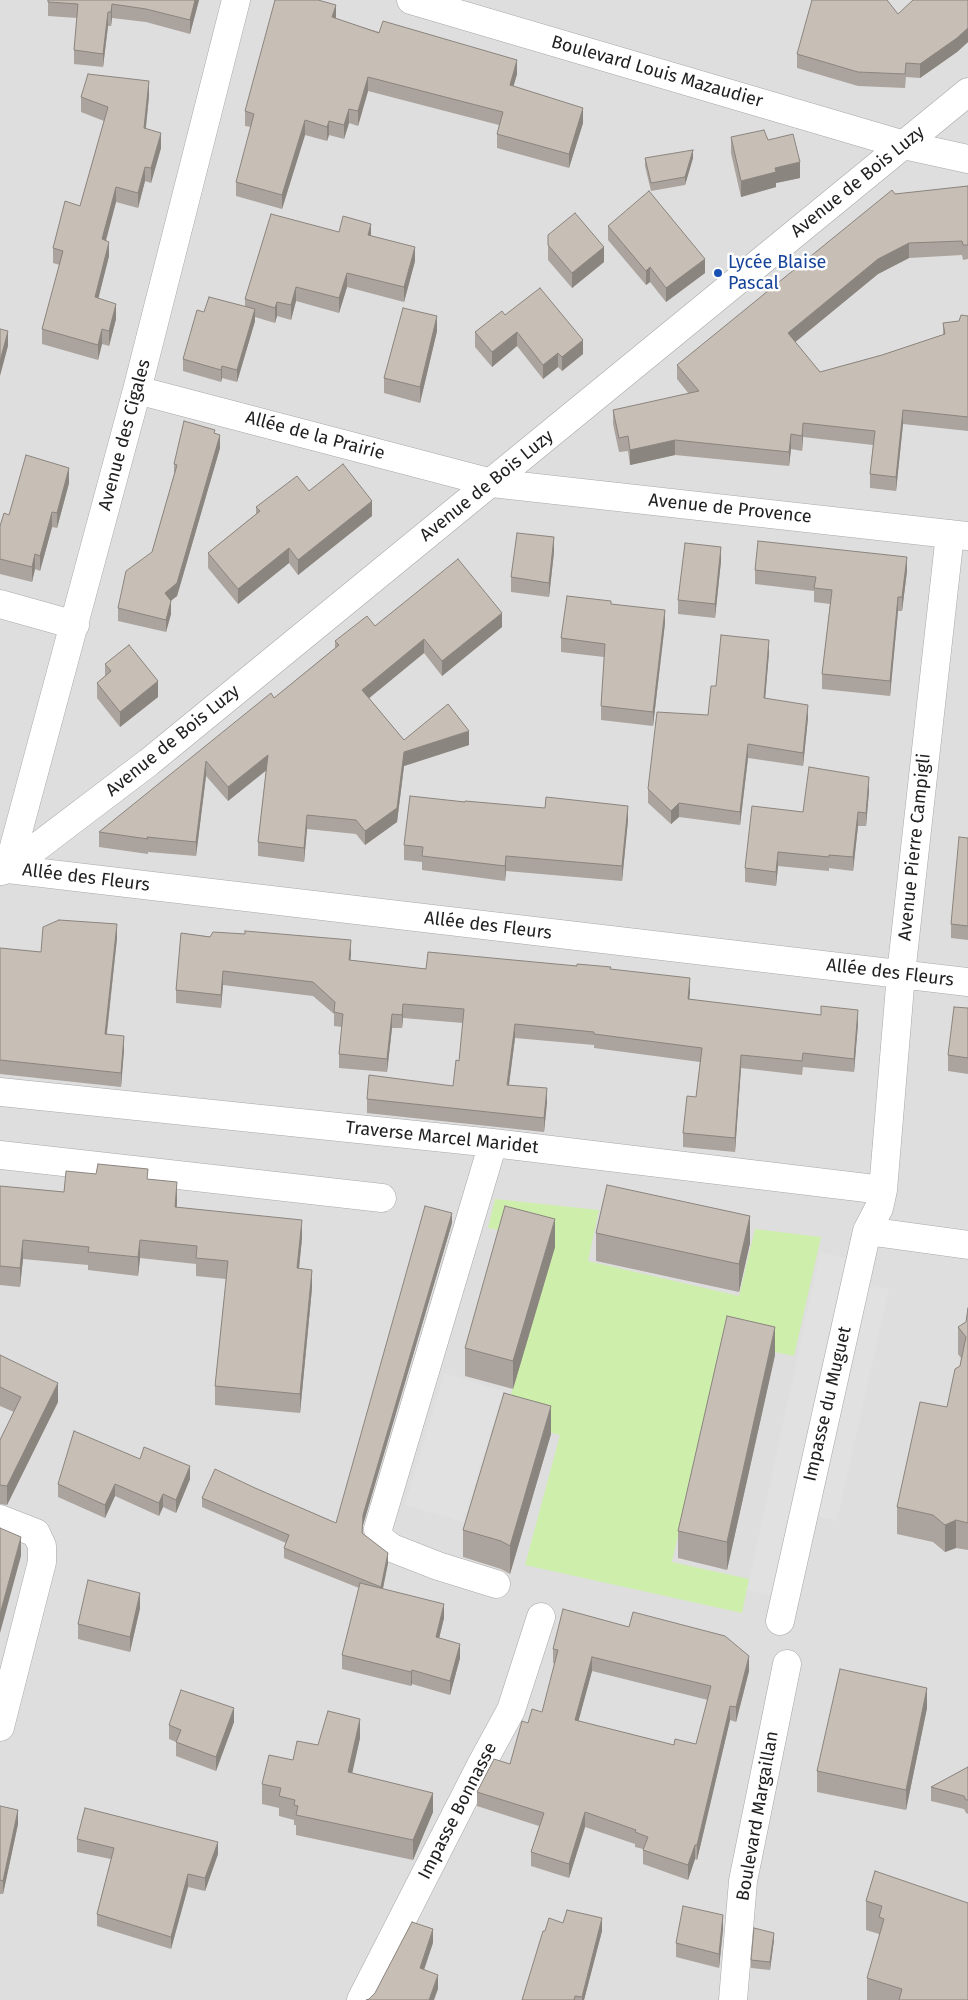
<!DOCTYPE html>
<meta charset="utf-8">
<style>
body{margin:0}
canvas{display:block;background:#f2eee8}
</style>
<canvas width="968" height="2000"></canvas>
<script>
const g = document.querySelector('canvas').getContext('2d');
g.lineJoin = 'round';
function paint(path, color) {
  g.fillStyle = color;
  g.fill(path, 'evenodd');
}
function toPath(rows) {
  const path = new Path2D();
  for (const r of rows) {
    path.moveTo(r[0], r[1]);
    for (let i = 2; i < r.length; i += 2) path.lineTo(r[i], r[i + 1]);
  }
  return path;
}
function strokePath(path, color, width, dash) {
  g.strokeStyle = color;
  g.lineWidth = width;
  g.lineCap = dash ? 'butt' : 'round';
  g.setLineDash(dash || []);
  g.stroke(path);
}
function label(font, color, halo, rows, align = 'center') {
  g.font = font + ' "Fira Sans",sans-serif';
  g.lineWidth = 5;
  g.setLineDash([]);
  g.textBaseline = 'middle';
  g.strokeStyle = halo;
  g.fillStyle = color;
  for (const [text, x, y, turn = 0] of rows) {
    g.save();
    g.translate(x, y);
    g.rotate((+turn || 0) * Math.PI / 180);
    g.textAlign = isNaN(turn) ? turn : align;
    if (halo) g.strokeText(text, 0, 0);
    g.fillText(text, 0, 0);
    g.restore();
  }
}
paint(toPath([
 [0,0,968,0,968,2000,0,2000]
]), '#dfdede');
paint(toPath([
 [495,1199,599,1210,588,1261,739,1296,755,1229,821,1237,794,1356,722,1341,672,1562,749,1579,742,1613,525,1565,560,1435,504,1420,552,1246,523,1235,488,1228]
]), '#ceeeab');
paint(toPath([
 [820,1252,846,1258,773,1596,747,1590],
 [866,1284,889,1289,837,1521,814,1516],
 [444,1373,503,1391,463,1522,405,1505]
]), '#e1e1e1');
const minor = toPath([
 [236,0,137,390,8,869,968,982],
 [411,0,904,145,968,159],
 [137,390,492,483,968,536],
 [0,604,75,625],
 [1,871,8,869,149,762,968,92],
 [0,1092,493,1143,883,1190],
 [493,1143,378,1529,380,1539,392,1548,438,1566,496,1584],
 [0,1155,382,1198],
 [867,1231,968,1245],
 [0,1519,36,1533,42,1546,42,1562,0,1727],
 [780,1621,867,1231,879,1208,883,1190,901,974,950,534],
 [361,2000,480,1767,511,1710,541,1617],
 [733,2000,743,1881,787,1664]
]);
strokePath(minor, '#a8a8a8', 29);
strokePath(minor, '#fff', 28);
paint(toPath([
 [48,0,199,0,190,34,146,22,112,18,111,26,108,26,103,67,74,64,74,50,77,18,48,16],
 [968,0,968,42,957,52,920,78,906,77,905,88,858,86,797,68,797,54,898,14],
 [336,19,517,74,513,86,583,123,569,168,497,148,497,134,499,125,368,91,358,126,349,123,344,139,329,135,327,141,305,135,282,209,236,196,236,182,251,127,245,126,245,111],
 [149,96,146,128,161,148,151,183,145,181,138,208,116,202,106,241,109,256,98,298,116,319,109,346,102,344,98,360,42,344,42,329,60,265,53,263,53,248,80,206,104,121,81,112,81,97],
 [731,137,768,140,800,178,776,183,776,187,741,197,731,153],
 [645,158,693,158,685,185,651,191,645,166],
 [968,186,968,259,963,260,962,255,909,258,878,274,795,342,820,372,882,355,943,335,943,323,959,321,968,316,968,431,903,424,896,491,870,488,870,474,873,445,803,437,802,451,791,449,789,466,675,455,630,465,628,451,619,452,613,424,613,410,689,394,677,379,677,365,895,194],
 [608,226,705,273,666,302,650,282,646,285,608,240],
 [339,232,371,236,415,261,404,302,347,287,339,313,296,301,291,320,277,316,275,323,255,317,255,321,237,382,222,378,221,382,183,371,183,359,204,312,245,307,245,299],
 [548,235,604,262,572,288,548,260],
 [505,315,583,354,562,371,558,367,543,379,517,346,492,367,475,347,475,332],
 [437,331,420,403,384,393,384,378],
 [215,434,220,448,177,596,171,601,171,614,166,632,118,621,118,608,152,552,174,475,174,464],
 [69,483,57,528,52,527,40,571,35,569,32,582,0,574,0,526,9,515],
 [309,491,372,516,298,575,289,563,238,604,208,568,208,553,256,514,256,507],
 [554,552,549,597,511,592,511,577],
 [721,561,715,618,678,614,678,600],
 [755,570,907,571,902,611,898,611,890,696,822,689,822,674,830,604,814,602,814,591,755,584],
 [611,604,665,623,653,726,601,720,601,706,604,657,561,652,561,638],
 [375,626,502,627,442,676,424,653,369,698,404,740,469,745,404,766,397,822,365,845,356,834,307,829,304,862,258,856,258,842,266,770,228,801,206,776,196,856,148,852,148,854,99,847,99,832,274,698,335,648,335,641],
 [769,653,765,698,808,718,803,766,748,758,740,825,679,817,671,824,648,803,648,789,708,715,716,686],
 [105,664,158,697,120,727,97,698,97,683,105,676],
 [869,791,866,826,858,826,853,871,829,868,829,871,778,866,776,886,745,882,745,868,803,812],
 [628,820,622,881,506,871,505,881,422,870,422,862,404,860,404,845],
 [968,838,968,940,951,938,951,924],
 [181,933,351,954,350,960,426,969,611,969,690,992,689,999,858,1024,854,1072,803,1067,802,1075,741,1068,735,1152,683,1147,683,1133,696,1097,700,1062,594,1048,594,1045,515,1038,509,1085,547,1102,544,1132,367,1113,367,1099,453,1086,459,1061,463,1023,403,1018,402,1028,392,1028,387,1072,339,1068,339,1054,342,1027,334,1026,334,1014,313,996,223,985,221,1008,176,1003,176,990],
 [117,938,107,1034,124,1050,121,1087,0,1074,0,948,41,952],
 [968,1008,968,1074,948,1071,948,1055],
 [148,1179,177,1201,177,1207,302,1238,299,1269,312,1288,300,1413,215,1405,215,1386,226,1279,196,1276,196,1264,140,1258,138,1276,88,1270,88,1265,23,1259,20,1287,0,1285,0,1186,64,1192],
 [452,1223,363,1525,362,1534,388,1563,383,1589,444,1618,439,1638,460,1658,450,1695,412,1684,411,1686,342,1669,342,1655,359,1588,284,1558,284,1548,286,1543,202,1507,202,1498,255,1488,336,1523],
 [596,1233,750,1243,739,1292,596,1261],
 [555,1247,513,1389,465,1376,465,1348],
 [968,1308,968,1550,956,1548,945,1552,933,1542,897,1534,897,1507,947,1407,960,1366,961,1358,958,1354,958,1327,966,1322],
 [0,1355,58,1402,7,1505,0,1504,0,1440,14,1412,0,1406],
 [775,1355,727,1570,678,1558,678,1531],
 [551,1434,510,1574,501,1569,463,1557,463,1530],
 [140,1459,190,1479,176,1513,163,1507,159,1516,115,1496,105,1518,58,1497,58,1484],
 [140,1608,130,1652,78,1639,78,1624],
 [553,1649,749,1671,736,1722,730,1720,697,1860,695,1859,688,1880,643,1864,643,1849,635,1847,635,1844,585,1827,569,1878,531,1866,531,1852,539,1826,477,1806,477,1792,510,1764,528,1723,542,1712,555,1664,553,1663],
 [592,1671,708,1700,696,1744,674,1745,578,1721],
 [927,1708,906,1810,817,1792,817,1771],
 [234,1722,216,1771,176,1756,176,1742,169,1739,169,1725],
 [360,1738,352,1773,433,1812,413,1860,296,1835,296,1825,294,1825,294,1820,279,1816,279,1808,262,1804,262,1784,293,1760,318,1745],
 [968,1767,968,1814,966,1813,964,1809,931,1801,931,1787],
 [0,1806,18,1824,3,1894,0,1894],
 [77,1839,218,1854,205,1891,188,1887,171,1949,97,1926,97,1914,111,1859,77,1852],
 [875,1871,968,2000,867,2000,867,1978,879,1938,879,1934,866,1930,866,1901],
 [563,1923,602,1931,584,2000,522,2000,545,1931],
 [723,1929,719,1968,676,1957,676,1943],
 [774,1940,770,1970,751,1968,751,1960]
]), '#aba39d');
paint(toPath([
 [195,0,199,0,190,34,190,20],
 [112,4,112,18,111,26,111,12],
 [336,5,336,19,332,17],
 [108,12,108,26,103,67,103,54],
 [968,28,968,42,957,52,920,78,920,64],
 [517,60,517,74,510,99,510,85],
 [368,77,368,91,358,126,358,111],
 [149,81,149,96,144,143,144,128],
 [583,108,583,123,569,168,569,154],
 [349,109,349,123,344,139,344,125],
 [305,120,305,135,282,209,282,195],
 [329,121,329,135,327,141,327,127],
 [161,133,161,148,151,183,151,168],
 [693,150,693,158,685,185,685,177],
 [800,162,800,178,776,183,776,187,741,197,741,181,775,168],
 [145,167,145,181,138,208,138,193],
 [116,187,116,202,102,254,102,239],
 [371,224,371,239,368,235],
 [109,242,109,256,95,312,95,297],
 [909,243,909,258,878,274,788,348,788,333,878,259],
 [415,247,415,261,404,302,404,287],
 [604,247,604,262,572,288,572,273],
 [705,259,705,273,666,302,666,288],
 [650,267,650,282,646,285,646,271],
 [347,273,347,287,339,313,339,298],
 [296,287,296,301,291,320,291,305],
 [277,302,277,316,275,323,275,308],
 [116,304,116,319,109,346,109,331],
 [255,309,255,321,237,382,237,370],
 [437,316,437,331,420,403,420,387],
 [102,329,102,344,98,360,98,345],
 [8,331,8,346,0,376,0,361],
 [517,332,517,346,492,367,492,352],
 [583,340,583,354,562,371,562,357],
 [558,353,558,367,543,379,543,365],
 [222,366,222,378,221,382,221,370],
 [903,410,903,424,896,491,896,477],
 [803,423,803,437,802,451,802,436],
 [791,434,791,449,789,466,789,452],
 [220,435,220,448,177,596,165,605,165,593],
 [675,440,675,455,630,465,630,450],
 [69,468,69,483,57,528,57,513],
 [372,501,372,516,298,575,298,560],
 [52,512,52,527,40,571,40,556],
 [554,537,554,552,549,597,549,583],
 [721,547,721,561,715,618,715,604],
 [289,548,289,563,238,604,238,589],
 [35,554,35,569,32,582,32,567],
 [907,557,907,571,902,611,902,597],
 [898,597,898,611,890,696,890,681],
 [171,601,171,614,166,632,166,620],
 [665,610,665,623,653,726,653,712],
 [502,613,502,627,442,676,442,661],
 [424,639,424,653,362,704,362,690],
 [769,640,769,653,764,712,764,698],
 [158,681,158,697,120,727,120,712],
 [808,705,808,718,803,766,803,753],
 [469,731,469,745,404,766,397,822,365,845,365,831,404,752],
 [748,744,748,758,740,825,740,812],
 [268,755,268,769,228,801,228,787],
 [206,761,206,776,196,856,196,842],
 [869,777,869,791,866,826,866,813],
 [679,803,679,817,671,824,671,811],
 [628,806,628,820,622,881,622,866],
 [858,812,858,826,853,871,853,857],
 [307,815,307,829,304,862,304,848],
 [778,852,778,866,776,886,776,872],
 [506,856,506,871,505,881,505,866],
 [117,924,117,938,105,1048,105,1034],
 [351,940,351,954,349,973,349,960],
 [223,971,223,985,221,1008,221,995],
 [690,978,690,992,688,1012,688,999],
 [403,1004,403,1018,402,1028,402,1015],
 [858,1010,858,1024,854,1072,854,1059],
 [392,1014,392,1028,387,1072,387,1059],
 [515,1024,515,1038,507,1099,507,1085],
 [124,1036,124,1050,121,1087,121,1073],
 [741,1055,741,1068,735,1152,735,1138],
 [547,1088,547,1102,544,1132,544,1118],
 [177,1182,177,1201,175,1225,175,1207],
 [452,1213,452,1223,363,1525,362,1543,363,1515],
 [750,1216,750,1243,739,1292,739,1264],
 [555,1219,555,1247,513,1389,513,1361],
 [302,1220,302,1238,297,1287,297,1268],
 [23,1240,23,1259,20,1287,20,1268],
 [140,1240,140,1258,138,1276,138,1257],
 [312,1270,312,1288,300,1413,300,1394],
 [775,1327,775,1355,727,1570,727,1542],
 [58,1383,58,1402,7,1505,7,1486],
 [551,1406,551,1434,510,1574,510,1546],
 [190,1466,190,1479,176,1513,176,1500],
 [115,1484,115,1496,105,1518,105,1505],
 [163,1494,163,1507,159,1516,159,1503],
 [956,1520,956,1548,945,1552,945,1525],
 [21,1537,21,1556,0,1633,0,1614],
 [388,1553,388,1563,381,1597,381,1587],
 [140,1593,140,1608,130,1652,130,1637],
 [444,1604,444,1618,436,1651,436,1637],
 [460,1644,460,1658,450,1695,450,1681],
 [749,1656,749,1671,736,1722,736,1707],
 [592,1657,592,1671,575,1734,575,1720],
 [412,1670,412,1684,411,1686,411,1672],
 [927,1688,927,1708,906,1810,906,1790],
 [730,1706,730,1720,697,1860,697,1845],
 [234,1708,234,1722,216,1771,216,1757],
 [360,1719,360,1738,348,1792,348,1772],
 [433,1793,433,1812,413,1860,413,1840],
 [18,1810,18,1824,3,1894,3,1881],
 [585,1812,585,1827,569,1878,569,1864],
 [218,1842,218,1854,205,1891,205,1878],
 [695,1845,695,1859,688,1880,688,1865],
 [188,1874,188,1887,171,1949,171,1937],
 [723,1915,723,1929,719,1968,719,1954],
 [602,1918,602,1931,584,2000,582,2000,582,1997],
 [433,1929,433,1943,420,1982,420,1968],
 [774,1933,774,1940,770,1970,770,1962],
 [438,1975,438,1989,434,2000,429,2000]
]), '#8b857f');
const building = toPath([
 [48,0,195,0,190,20,146,9,112,4,111,12,108,12,103,54,74,50,78,4,48,2,48,0],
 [275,0,318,0,336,5,332,17,379,33,383,21,517,60,510,85,583,108,569,154,497,134,503,112,368,77,358,111,349,109,344,125,329,121,327,127,305,120,282,195,236,182,254,114,245,111,275,0],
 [812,0,887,0,898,14,913,0,968,0,968,28,957,38,920,64,906,63,905,74,858,72,797,54,812,0],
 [88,74,149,81,144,128,161,133,151,168,145,167,138,193,116,187,102,239,109,242,95,297,116,304,109,331,102,329,98,345,42,329,63,251,53,248,65,201,80,206,108,107,81,97,88,74],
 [764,130,768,140,793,134,800,162,775,168,776,172,741,181,731,137,764,130],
 [693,150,685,177,651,183,645,158,693,150],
 [968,186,968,245,963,245,962,241,909,243,878,259,788,333,820,372,882,355,945,334,943,323,959,321,961,315,968,316,968,417,903,410,896,477,870,474,875,431,803,423,802,436,791,434,789,452,675,440,630,450,628,436,619,438,613,410,699,391,677,365,892,190,895,194,968,186],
 [649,191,705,259,666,288,650,267,646,271,608,226,649,191],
 [575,213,604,247,572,273,548,245,548,235,575,213],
 [271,214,339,232,343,216,371,224,368,235,415,247,404,287,347,273,339,298,296,287,291,305,277,302,275,308,245,299,271,214],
 [540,288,583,340,562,357,558,353,543,365,517,332,492,352,475,332,502,311,505,315,540,288],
 [209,297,255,309,237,370,222,366,221,370,183,359,197,310,204,312,209,297],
 [403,308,437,316,420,387,384,378,403,308],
 [0,329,8,331,0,361,0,329],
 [184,421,215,430,214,433,220,435,177,583,165,593,171,601,166,620,118,608,126,571,152,552,177,465,174,464,184,421],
 [26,455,69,468,57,513,52,512,40,556,35,554,32,567,0,559,0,526,4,513,9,515,26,455],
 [343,464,372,501,298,560,289,548,238,589,208,553,260,511,256,507,297,476,309,491,343,464],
 [517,533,554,537,549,583,511,577,517,533],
 [758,541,907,557,902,597,898,597,890,681,822,674,832,590,814,588,816,577,755,570,758,541],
 [685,543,721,547,715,604,678,600,685,543],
 [458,559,502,613,442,661,424,639,362,690,404,740,448,704,469,731,404,752,397,808,365,831,356,820,307,815,304,848,258,842,268,755,228,787,206,761,196,842,147,837,148,839,99,832,271,693,274,698,339,645,335,641,367,616,375,626,458,559],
 [567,596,611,601,611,604,665,610,653,712,601,706,605,644,561,638,567,596],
 [721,635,769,640,764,698,808,705,803,753,748,744,740,812,679,803,671,811,648,789,657,712,708,715,711,686,716,686,721,635],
 [129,645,158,681,120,712,97,683,111,671,105,664,129,645],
 [809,767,869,777,866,813,858,812,853,857,829,855,829,857,778,852,776,872,745,868,752,806,803,812,809,767],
 [410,796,465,802,465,801,545,808,546,797,628,806,622,866,506,856,505,866,422,856,423,847,404,845,410,796],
 [959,837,968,838,968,926,951,924,959,837],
 [59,920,117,924,105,1034,124,1036,121,1073,0,1060,0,948,41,952,43,927,59,920],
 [245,931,351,940,349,960,426,969,428,952,577,966,577,964,611,967,610,969,690,978,688,999,821,1015,821,1006,858,1010,854,1059,803,1053,802,1061,741,1055,735,1138,683,1133,687,1096,696,1097,702,1048,594,1034,594,1032,515,1024,507,1085,547,1088,544,1118,367,1099,369,1075,453,1086,456,1060,459,1061,464,1009,403,1004,402,1015,392,1014,387,1059,339,1054,343,1014,334,1012,335,1002,313,982,223,971,221,995,176,990,181,933,210,937,213,932,245,934,245,931],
 [954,1007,968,1008,968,1058,948,1055,954,1007],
 [98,1164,148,1169,147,1179,177,1182,175,1207,302,1220,297,1268,312,1270,300,1394,215,1386,228,1261,196,1258,197,1246,140,1240,138,1257,88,1252,89,1247,23,1240,20,1268,0,1266,0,1186,64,1192,66,1171,96,1174,98,1164],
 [607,1185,750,1216,739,1264,596,1233,607,1185],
 [425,1206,452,1213,363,1515,362,1533,388,1553,381,1587,284,1548,289,1535,202,1498,215,1469,255,1488,336,1523,425,1206],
 [505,1206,555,1219,513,1361,465,1348,505,1206],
 [968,1308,968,1523,956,1520,945,1525,933,1515,897,1507,920,1402,947,1407,955,1369,960,1366,966,1337,958,1327,966,1322,968,1308],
 [727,1316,775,1327,727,1542,678,1531,727,1316],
 [0,1355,58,1383,7,1486,0,1485,0,1440,21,1397,0,1387,0,1355],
 [504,1393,551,1406,510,1546,501,1541,463,1530,504,1393],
 [74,1431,140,1459,144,1447,190,1466,176,1500,163,1494,159,1503,115,1484,105,1505,58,1484,74,1431],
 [0,1528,21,1537,0,1614,0,1528],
 [88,1580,140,1593,130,1637,78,1624,88,1580],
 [360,1583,444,1604,436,1637,460,1644,450,1681,412,1670,411,1672,342,1655,360,1583],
 [563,1609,629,1627,633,1612,725,1636,749,1656,736,1707,730,1706,697,1845,695,1845,688,1865,643,1850,648,1837,635,1832,636,1830,585,1812,569,1864,531,1852,544,1813,477,1792,494,1759,510,1764,522,1721,528,1723,532,1709,542,1712,558,1650,553,1649,563,1609],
 [592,1657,711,1686,696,1744,675,1739,674,1745,575,1720,592,1657],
 [840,1669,927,1688,906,1790,817,1771,840,1669],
 [181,1690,234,1708,216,1757,176,1742,181,1730,169,1725,181,1690],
 [328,1711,360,1719,348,1772,433,1793,413,1840,296,1815,298,1806,294,1805,295,1800,279,1796,281,1788,262,1784,269,1755,293,1760,297,1741,318,1745,328,1711],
 [968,1767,968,1800,966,1800,964,1796,931,1787,968,1767],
 [0,1806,18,1810,3,1881,0,1880,0,1806],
 [85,1808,218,1842,205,1878,188,1874,171,1937,97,1914,114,1848,77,1839,85,1808],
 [875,1871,968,1903,968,2000,899,2000,902,1989,867,1978,884,1919,879,1917,882,1906,866,1901,875,1871],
 [683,1906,723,1915,719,1954,676,1943,683,1906],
 [567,1910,602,1918,582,1997,575,1996,574,2000,522,2000,543,1931,545,1931,549,1918,563,1923,567,1910],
 [412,1922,433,1929,420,1968,438,1975,429,2000,366,2000,369,1999,375,1993,412,1922],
 [754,1928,774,1933,770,1962,751,1960,754,1928]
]);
paint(building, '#c7beb6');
strokePath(building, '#8b857f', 1);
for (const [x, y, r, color] of [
 [718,273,5,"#1a4fb4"]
]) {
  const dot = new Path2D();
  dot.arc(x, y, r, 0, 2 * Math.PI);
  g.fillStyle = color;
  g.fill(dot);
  strokePath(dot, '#fff', 2);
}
label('18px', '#212121', '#fff', [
 ["Boulevard Louis Mazaudier",657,72,16],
 ["Avenue de Bois Luzy",858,182,-39],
 ["Avenue des Cigales",125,435,-75],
 ["Allée de la Prairie",315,436,15],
 ["Avenue de Bois Luzy",487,486,-39],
 ["Avenue de Provence",730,509,6],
 ["Avenue de Bois Luzy",173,741,-39],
 ["Avenue Pierre Campigli",915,847,-84],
 ["Allée des Fleurs",86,878,7],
 ["Allée des Fleurs",488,926,7],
 ["Allée des Fleurs",890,973,7],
 ["Traverse Marcel Maridet",442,1138,6],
 ["Impasse du Muguet",828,1404,-77],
 ["Impasse Bonnasse",458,1811,-63],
 ["Boulevard Margaillan",758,1816,-80]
]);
label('18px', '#164399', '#fff', [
 ["Lycée Blaise",728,263],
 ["Pascal",728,284]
], 'left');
</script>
